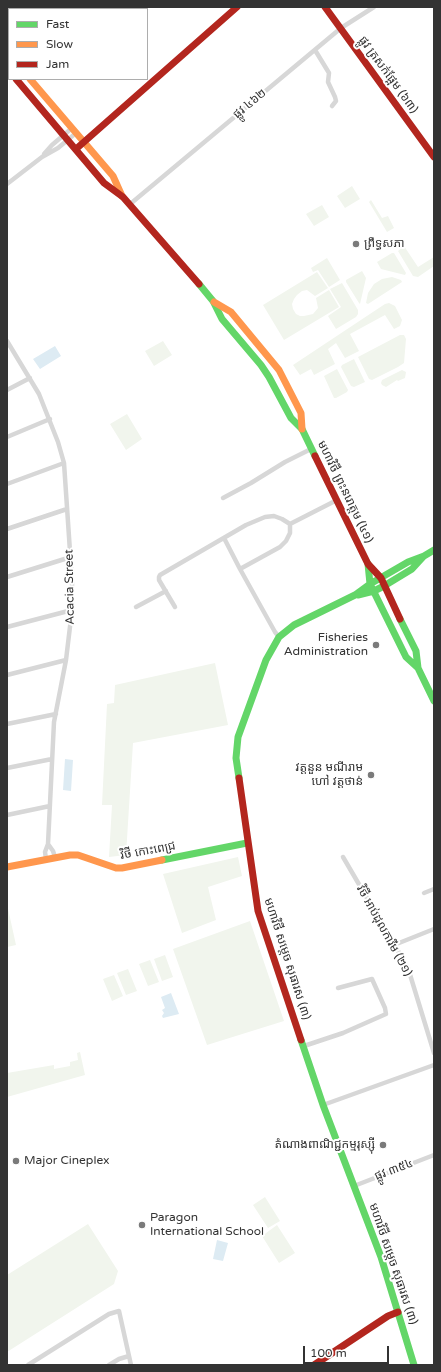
<!DOCTYPE html>
<meta charset="utf-8">
<style>
body{margin:0}
#map{position:relative;width:441px;height:1372px;overflow:hidden;background:#fff;font-family:"Varela Round",sans-serif}
canvas{display:block}
.frame{position:absolute;inset:0;border:8px solid #333;pointer-events:none}
.legend{position:absolute;left:8px;top:8px;width:140px;height:72px;box-sizing:border-box;background:#fff;border:1px solid #adadad;margin:0;padding:5px 7px;list-style:none;font-size:12px;color:#333}
.legend li{display:flex;align-items:center;gap:8px;height:20px}
.legend b{width:20px;border:1px solid #adadad}
.scale{position:absolute;left:303px;top:1346px;width:86px;height:18px;box-sizing:border-box;border:2px solid #333;border-top:0;padding-left:5px;font-size:12px;line-height:14px;white-space:nowrap;color:#333;-webkit-text-stroke:3px #fff;paint-order:stroke}
</style>
<div id="map">
<canvas width="441" height="1372"></canvas>
<div class="frame"></div>
<ul class="legend">
<li><b style="height:5px;background:#63d668"></b>Fast</li>
<li><b style="height:5px;background:#ff974d"></b>Slow</li>
<li><b style="height:5px;background:#b3261e"></b>Jam</li>
</ul>
<div class="scale">100 m</div>
</div>
<script>
const g = document.querySelector('canvas').getContext('2d');
g.lineJoin = 'round';
function paint(path, color) {
  g.fillStyle = color;
  g.fill(path, 'evenodd');
}
function toPath(rows) {
  const path = new Path2D();
  for (const r of rows) {
    path.moveTo(r[0], r[1]);
    for (let i = 2; i < r.length; i += 2) path.lineTo(r[i], r[i + 1]);
  }
  return path;
}
function strokePath(path, color, width, dash) {
  g.strokeStyle = color;
  g.lineWidth = width;
  g.lineCap = dash ? 'butt' : 'round';
  g.setLineDash(dash || []);
  g.stroke(path);
}
function label(font, color, halo, rows, align = 'center') {
  g.font = font + ' "Varela Round","Noto Sans Khmer",sans-serif';
  g.lineWidth = 4;
  g.setLineDash([]);
  g.textBaseline = 'middle';
  g.strokeStyle = halo;
  g.fillStyle = color;
  for (const [text, x, y, turn = 0] of rows) {
    g.save();
    g.translate(x, y);
    g.rotate((+turn || 0) * Math.PI / 180);
    g.textAlign = isNaN(turn) ? turn : align;
    if (halo) g.strokeText(text, 0, 0);
    g.fillText(text, 0, 0);
    g.restore();
  }
}
paint(toPath([
 [352,186,360,199,345,208,337,196],
 [371,200,382,218,388,216,394,228,387,232,369,202],
 [322,205,329,217,314,226,306,214],
 [404,246,418,267,434,257,434,266,418,277,413,276,398,251],
 [392,253,394,253,406,273,405,275,381,269,377,262],
 [327,258,340,280,329,287,318,270,313,272,311,268],
 [362,271,366,278,360,304,359,303,346,282,346,280],
 [317,272,328,288,315,296,307,290,302,291,297,295,294,299,292,304,293,309,296,314,300,316,304,316,313,314,318,308,316,298,329,290,339,307,284,340,263,305],
 [392,277,401,280,402,282,368,304,366,303,368,293,374,284,382,279],
 [342,283,358,310,358,314,356,317,336,329,328,316,341,307,330,289],
 [389,303,395,306,402,320,400,326,394,329,385,315,350,334,359,351,345,358,336,343,328,349,335,364,314,375,311,369,300,375,293,365,385,304],
 [400,335,404,335,406,339,404,363,398,367,372,380,369,379,358,357],
 [163,341,172,355,154,366,145,351],
 [354,359,365,382,354,387,351,386,341,367,342,365],
 [337,369,348,390,347,392,336,398,334,398,324,376],
 [402,370,406,372,405,378,398,381,397,380,386,387,382,385,381,383,382,380],
 [127,414,142,439,126,450,110,424],
 [215,663,228,725,133,743,126,855,109,857,112,805,102,805,107,704,114,703,115,685],
 [238,857,242,876,208,887,216,920,182,933,163,874],
 [7,904,16,945,7,947],
 [250,921,284,1021,207,1045,173,949],
 [165,955,173,977,162,981,154,959],
 [150,960,159,982,148,986,139,964],
 [128,969,137,991,126,995,117,973],
 [114,975,123,996,112,1001,103,979],
 [80,1052,85,1075,7,1097,7,1073,54,1065,54,1069,70,1066,70,1062,78,1060,77,1053],
 [265,1197,280,1221,268,1228,253,1205],
 [88,1224,118,1271,114,1284,7,1352,7,1275],
 [277,1225,295,1253,279,1263,262,1236]
]), '#f1f5ed');
paint(toPath([
 [55,346,61,356,40,369,33,359],
 [65,759,73,760,71,791,63,790],
 [171,993,179,1014,163,1018,162,1016,164,1013,162,1010,165,1008,161,997],
 [217,1240,228,1243,223,1261,213,1259]
]), '#ddebf3');
strokePath(toPath([
 [315,50,329,73,328,82,335,97,336,101,332,106],
 [44,154,52,145,72,128],
 [7,184,42,157,58,148,76,133],
 [129,205,341,28,374,7],
 [7,341,39,394,58,442,64,463,72,581,72,610,66,660,54,722,48,844,45,852,46,859],
 [7,390,30,378],
 [7,437,50,419],
 [7,484,64,463],
 [223,498,251,483,285,462,311,449],
 [290,524,337,500],
 [7,529,67,509],
 [224,538,240,569],
 [7,577,71,557],
 [136,607,166,591],
 [175,607,159,580,159,577,160,575,246,525,265,517,274,516,282,519,290,524],
 [7,627,72,610],
 [279,637,275,632,240,569,280,547,286,541,290,533,290,524],
 [7,675,66,660],
 [7,724,56,714],
 [7,768,52,759],
 [7,815,50,806],
 [48,844,53,851,55,857],
 [343,857,408,968,434,1053],
 [424,893,434,889],
 [394,945,434,929],
 [304,1046,343,1033,386,1014,385,1008,372,979,338,988],
 [323,1105,434,1065],
 [354,1186,434,1155],
 [28,1365,109,1314,119,1311,131,1365],
 [109,1365,119,1359,129,1356]
]), '#d7d7d7', 4.5);
strokePath(toPath([
 [199,284,213,301,222,319,261,365,269,377,291,418,302,429,315,456],
 [368,564,370,584,406,657,418,668],
 [358,595,374,591,384,586,412,569,423,557],
 [400,619,416,651,418,668,434,701],
 [239,778,236,758,238,737,266,660,279,637,294,625,355,595,370,584,408,562,424,556,434,550],
 [162,860,247,843],
 [301,1040,323,1105,381,1257,414,1365]
]), '#63d668', 7);
strokePath(toPath([
 [7,69,9,71],
 [30,79,113,176,122,196],
 [214,302,231,312,279,370,301,413,302,429],
 [7,867,70,855,78,855,116,868,122,868,162,860]
]), '#ff974d', 7);
strokePath(toPath([
 [325,7,434,157],
 [7,52,9,55],
 [16,79,104,183,123,197,199,284],
 [76,149,237,7],
 [315,456,368,564,381,578,400,619],
 [239,778,258,911,301,1040],
 [314,1365,388,1316,398,1312]
]), '#b3261e', 7);
for (const [x, y, r, color] of [
 [356,244,4,"#7a7a7a"],
 [376,645,4,"#7a7a7a"],
 [371,775,4,"#7a7a7a"],
 [383,1145,4,"#7a7a7a"],
 [16,1161,4,"#7a7a7a"],
 [142,1225,4,"#7a7a7a"]
]) {
  const dot = new Path2D();
  dot.arc(x, y, r, 0, 2 * Math.PI);
  g.fillStyle = color;
  g.fill(dot);
  strokePath(dot, '#fff', 1.5);
}
label('12px', '#333', '#fff', [
 ["ផ្លូវ ត្រសក់ផ្អែម (៦៣)",388,75,54],
 ["ផ្លូវ ៤៦២",250,104,-40],
 ["មហាវិថី ព្រះនរោត្តម (៤១)",345,492,64],
 ["Acacia Street",70,587,-91],
 ["វិថី កោះពេជ្រ",148,851,-10],
 ["វិថី អាប់ដុលការីម (២១)",384,931,61],
 ["មហាវិថី សម្តេច សុធារស (៣)",287,959,72],
 ["ផ្លូវ ៣៥៤",394,1170,-21],
 ["មហាវិថី សម្តេច សុធារស (៣)",393,1264,71]
]);
label('12px', '#333', '#fff', [
 ["ព្រឹទ្ធសភា",364,244],
 ["Fisheries",368,638,"right"],
 ["Administration",368,652,"right"],
 ["វត្តនួន មណីរាម",363,768,"right"],
 ["ហៅ វត្តថាន់",363,782,"right"],
 ["តំណាងពាណិជ្ជកម្មរុស្ស៊ី",375,1145,"right"],
 ["Major Cineplex",24,1161],
 ["Paragon",150,1218],
 ["International School",150,1232]
], 'left');
</script>
